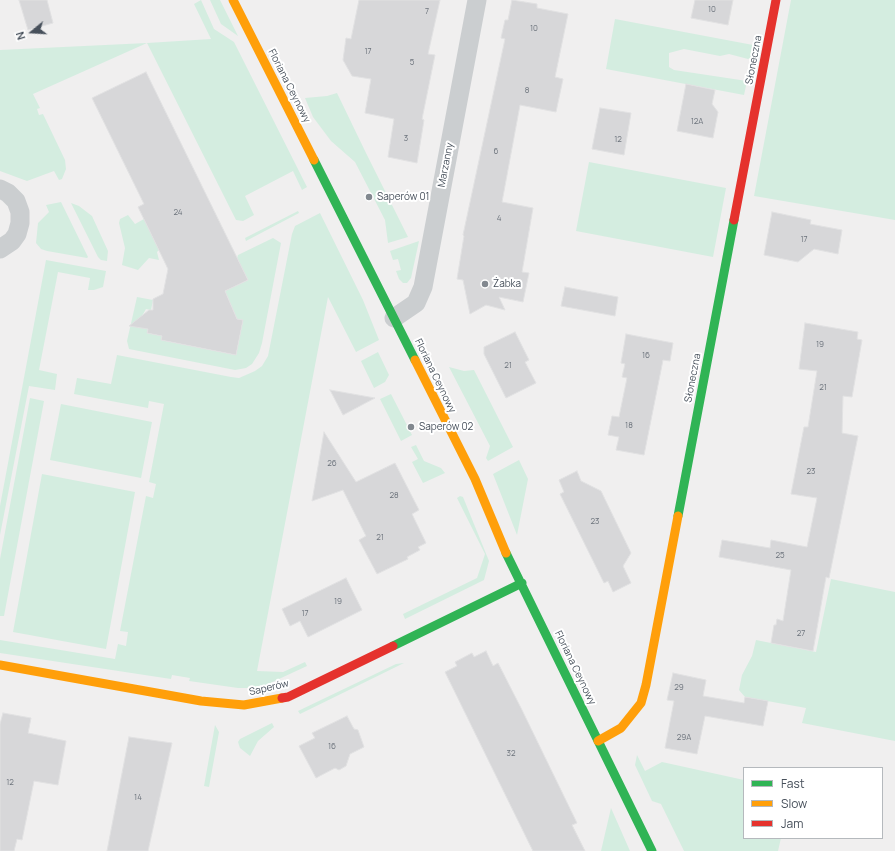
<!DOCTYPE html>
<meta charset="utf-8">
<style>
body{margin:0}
#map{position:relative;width:895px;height:851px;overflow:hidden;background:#f0efef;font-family:Manrope,sans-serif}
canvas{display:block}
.legend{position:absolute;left:743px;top:767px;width:140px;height:72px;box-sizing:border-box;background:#fff;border:1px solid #b5b9bd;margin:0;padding:5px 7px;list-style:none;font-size:12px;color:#47505b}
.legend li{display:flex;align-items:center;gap:8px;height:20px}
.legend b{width:20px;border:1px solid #b5b9bd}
.north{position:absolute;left:12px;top:12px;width:40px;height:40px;-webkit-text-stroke:3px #fff;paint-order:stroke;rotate:252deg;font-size:11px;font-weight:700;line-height:16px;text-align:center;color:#47505b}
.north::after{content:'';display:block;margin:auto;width:14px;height:18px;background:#47505b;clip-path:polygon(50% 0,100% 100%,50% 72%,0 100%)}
</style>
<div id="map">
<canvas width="895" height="851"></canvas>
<ul class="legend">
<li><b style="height:5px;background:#30b455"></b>Fast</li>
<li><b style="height:5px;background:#ff9f0a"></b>Slow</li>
<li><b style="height:5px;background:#e5322d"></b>Jam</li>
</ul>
<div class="north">N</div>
</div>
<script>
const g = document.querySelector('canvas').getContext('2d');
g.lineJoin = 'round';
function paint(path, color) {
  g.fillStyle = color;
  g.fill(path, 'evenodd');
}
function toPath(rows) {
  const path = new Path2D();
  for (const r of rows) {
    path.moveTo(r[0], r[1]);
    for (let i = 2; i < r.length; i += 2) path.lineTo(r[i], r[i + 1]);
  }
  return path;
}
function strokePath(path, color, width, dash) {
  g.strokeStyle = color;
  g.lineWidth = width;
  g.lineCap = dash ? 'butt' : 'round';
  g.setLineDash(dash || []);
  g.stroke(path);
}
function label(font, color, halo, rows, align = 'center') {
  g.font = font + ' Manrope,sans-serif';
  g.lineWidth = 4;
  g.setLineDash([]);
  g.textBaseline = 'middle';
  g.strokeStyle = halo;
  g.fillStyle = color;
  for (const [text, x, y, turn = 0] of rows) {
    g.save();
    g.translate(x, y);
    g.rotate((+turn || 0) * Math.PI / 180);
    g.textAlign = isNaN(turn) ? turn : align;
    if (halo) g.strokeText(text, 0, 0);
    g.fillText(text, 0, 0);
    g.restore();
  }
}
paint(toPath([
 [201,0,214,29,234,42,307,187,302,190,293,171,245,196,254,215,243,221,236,220,147,43,33,94,40,108,37,109,39,115,43,114,65,160,66,169,62,179,59,180,54,171,27,181,0,171,0,50,147,43,211,39,194,4],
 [210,0,220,0,238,36,221,24],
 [791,0,895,0,895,220,754,196],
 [615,19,753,45,751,58,748,59,729,54,720,56,684,49,669,53,669,67,674,70,747,81,744,95,606,69],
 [337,93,366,153,408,237,388,243,385,220,355,162,331,141,313,117,305,98,327,96],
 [589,162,726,188,713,257,576,231],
 [61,202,88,257,87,258,47,251,41,249,36,243,38,223,49,212,46,205],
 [71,203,79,206,92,216,108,251,107,261,101,260,98,257],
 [298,211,299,213,246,241,245,238],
 [320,213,363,300,379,340,356,352,328,297,257,671,283,672,305,662,307,666,266,685,253,688,238,688,189,681,190,678,172,675,171,679,0,653,0,640,115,659,118,644,126,646,128,632,120,631,146,496,153,498,156,484,149,482,164,404,149,401,148,408,74,394,77,378,111,384,117,355,231,377,239,378,255,371,262,366,268,356,292,234,295,226],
 [128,215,135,224,144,219,159,250,157,252,159,260,149,258,138,270,122,265,125,248,119,223,120,219],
 [273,238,281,243,262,343,259,353,252,364,246,368,235,370,129,349,127,341,137,297,153,300,151,310,146,309,142,316,148,329,147,333,162,336,161,340,236,355,243,320,237,319,225,291,248,280,237,258,238,255],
 [419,241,411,278,407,283,403,283,399,279,396,271,401,270,398,259,393,260,390,251],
 [46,260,106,271,103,287,94,290,88,290,90,278,58,272,39,370,57,374,55,390,29,386,0,535,0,506],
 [378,352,389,375,385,382,374,388,361,361],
 [449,367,464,371,474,370,513,447,488,461,486,458,490,446],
 [391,394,412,435,401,441,380,399],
 [30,398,44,401,4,616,0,616,0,559],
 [61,404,152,422,141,478,50,460],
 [416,445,424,461,441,468,445,473,423,483,412,462,418,459,411,447],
 [519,460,528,479,517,535,493,474],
 [42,474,135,492,106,649,13,632],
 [460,496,463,497,489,561,484,580,405,619,403,614,477,578,485,554,457,498],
 [831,579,895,592,895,741,802,723,806,708,745,697,739,690,742,675,752,656,756,640,816,652],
 [404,663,300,714,298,711,396,664],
 [272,723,274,727,258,741,250,756,240,748,238,742,240,739],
 [215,725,219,732,209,787,204,786],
 [637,755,645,771,662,762,744,780,744,838,781,838,778,851,684,851,661,804,652,801,635,765],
 [611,808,630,851,601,851]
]), '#d4ede0');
const building = toPath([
 [19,0,47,0,53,23,28,30,19,0],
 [359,0,440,0,428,54,435,55,422,119,424,120,417,163,388,157,394,119,365,113,371,79,352,76,343,60,346,38,351,39,359,0],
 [512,0,537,4,537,8,568,14,555,77,563,79,556,112,520,105,502,202,533,208,522,272,529,273,523,302,499,297,505,310,486,305,470,314,463,280,457,279,464,236,463,235,505,39,501,38,505,20,508,20,512,0],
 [695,0,733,0,728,25,691,18,695,0],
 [146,72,248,280,225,291,237,319,243,320,236,355,161,340,162,336,147,333,148,329,129,326,149,310,153,310,153,299,163,294,168,269,138,207,144,204,92,98,146,72],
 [686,84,715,90,712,104,718,112,713,138,677,131,686,84],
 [600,108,631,113,624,155,592,149,600,108],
 [772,212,811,220,810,224,842,230,838,254,814,249,798,262,764,255,772,212],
 [565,287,618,297,615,316,561,306,565,287],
 [805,323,858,332,857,339,862,340,852,397,843,396,842,433,858,436,829,578,826,577,813,651,771,643,774,625,776,625,777,619,783,621,791,570,719,557,722,540,770,548,771,540,807,547,817,498,791,494,804,427,808,427,817,371,799,369,805,323],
 [515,332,529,360,525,362,536,383,506,398,484,354,484,347,515,332],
 [626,334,673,343,670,361,663,360,644,455,616,450,619,437,608,435,612,416,619,417,627,378,622,377,625,364,621,363,626,334],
 [330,390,375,398,343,415,330,390],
 [324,432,356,482,395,463,419,510,412,514,426,543,418,547,420,550,407,557,408,559,377,574,359,540,366,536,343,490,312,501,324,432],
 [577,471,581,481,601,491,631,553,623,566,631,583,613,592,608,581,604,583,560,494,564,492,559,480,577,471],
 [346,578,362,610,308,637,300,621,290,626,282,609,346,578],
 [486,651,493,666,498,663,522,710,577,823,572,825,585,851,533,851,528,841,445,672,457,666,455,662,472,653,474,657,486,651],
 [673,673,706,680,703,696,744,703,745,697,768,701,763,726,705,716,697,754,665,748,674,701,667,700,673,673],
 [3,713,31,718,28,733,66,741,58,785,34,781,22,840,17,839,14,851,0,851,0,724,3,713],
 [347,716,354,729,358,730,364,747,350,754,346,766,339,770,335,768,316,778,299,746,315,738,312,733,347,716],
 [129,737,172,743,148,851,107,851,129,737]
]);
paint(building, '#d7d7d9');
strokePath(building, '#e1e1e2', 1);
strokePath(toPath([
 [0,189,8,193,16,201,20,212,20,223,17,234,12,241,0,249],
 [394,318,416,303,423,287,477,0]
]), '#cbced0', 19);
strokePath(toPath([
 [314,160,415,360],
 [678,516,734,220],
 [506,553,652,851],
 [393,646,522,583]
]), '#30b455', 9);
strokePath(toPath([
 [233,0,314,160],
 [415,360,475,479,506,553],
 [0,665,201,701,244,705,282,698],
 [598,741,621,728,641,703,646,685,678,516]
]), '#ff9f0a', 9);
strokePath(toPath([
 [734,220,776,0],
 [282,698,288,697,393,646]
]), '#e5322d', 9);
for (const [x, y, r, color] of [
 [369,197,4,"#82888f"],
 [485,284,4,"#82888f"],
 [411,427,4,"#82888f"]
]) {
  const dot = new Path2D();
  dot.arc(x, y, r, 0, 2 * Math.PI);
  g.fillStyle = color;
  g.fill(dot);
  strokePath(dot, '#fff', 1.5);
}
label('8px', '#6c737c', null, [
 ["10",712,10],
 ["7",427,12],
 ["10",534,29],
 ["17",368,52],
 ["5",412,63],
 ["8",527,91],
 ["12A",697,122],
 ["3",406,139],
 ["12",618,140],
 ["6",496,152],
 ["24",178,213],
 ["4",499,219],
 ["17",804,240],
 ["19",820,345],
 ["16",646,356],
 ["21",508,366],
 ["21",823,388],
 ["18",629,426],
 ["26",332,464],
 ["23",811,472],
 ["28",394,496],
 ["23",595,522],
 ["21",380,538],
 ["25",780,556],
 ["19",338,602],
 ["17",305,614],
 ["27",801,634],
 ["29",679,688],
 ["29A",684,738],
 ["16",332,747],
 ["32",511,754],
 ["12",10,783],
 ["14",138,798]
]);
label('10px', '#47505b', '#fff', [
 ["Słoneczna",754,60,-79],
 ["Floriana Ceynowy",289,86,63],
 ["Marzanny",446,165,-79],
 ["Floriana Ceynowy",435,376,64],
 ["Słoneczna",693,378,-79],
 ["Floriana Ceynowy",575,668,64],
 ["Saperów",269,688,-13]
]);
label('10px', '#47505b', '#fff', [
 ["Saperów 01",377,197],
 ["Żabka",493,284],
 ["Saperów 02",419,427]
], 'left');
</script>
